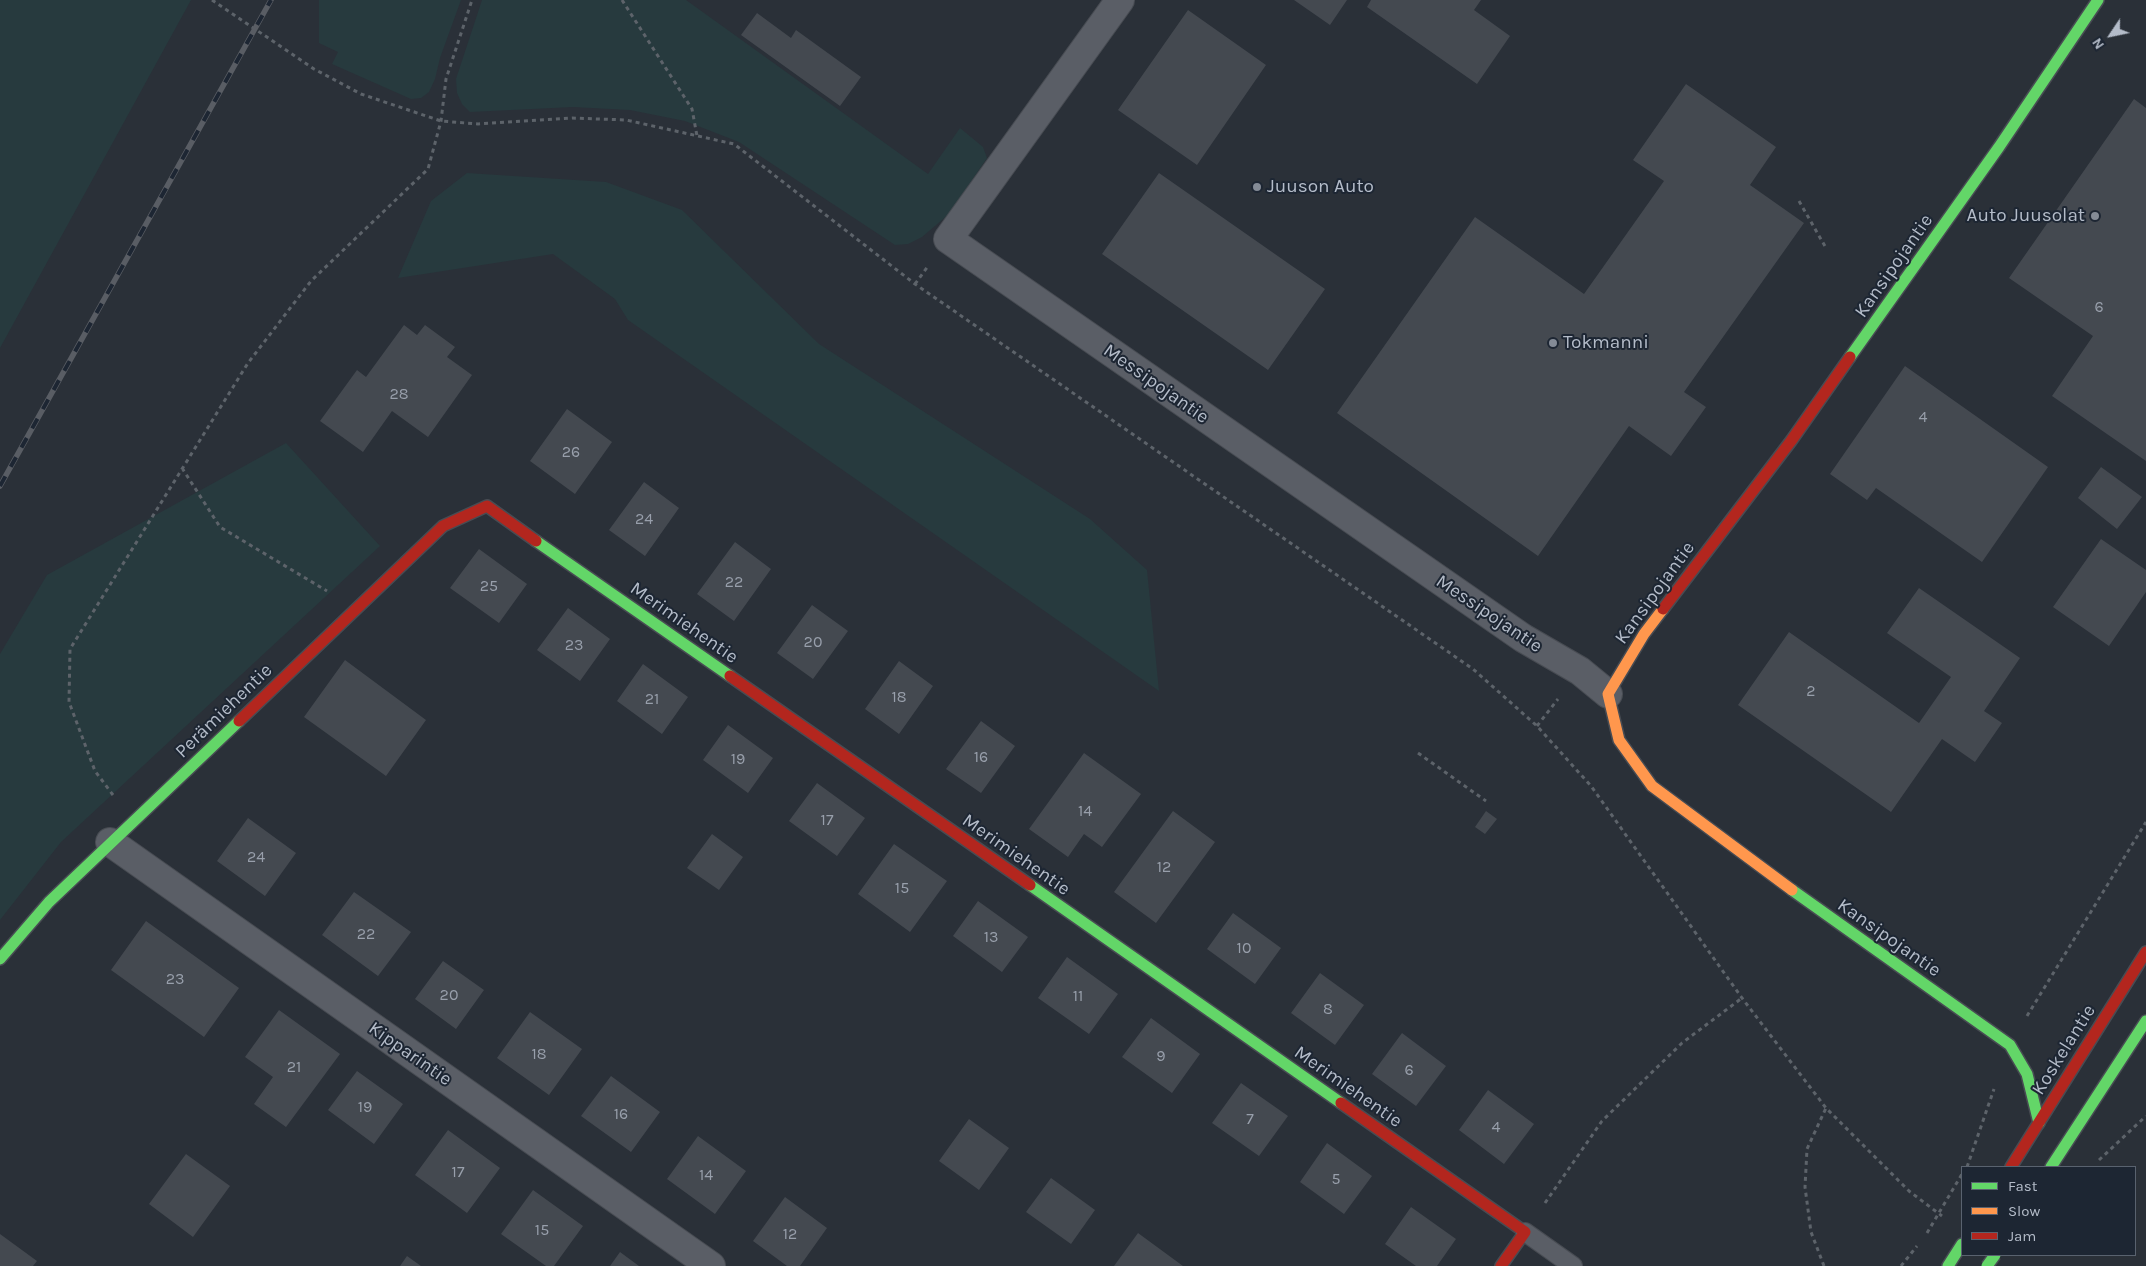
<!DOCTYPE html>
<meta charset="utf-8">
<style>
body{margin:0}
#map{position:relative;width:2146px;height:1266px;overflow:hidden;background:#2a3038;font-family:Karla,sans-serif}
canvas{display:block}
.legend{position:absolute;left:1961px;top:1166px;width:175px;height:90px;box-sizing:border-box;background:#1d2633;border:1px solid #59626f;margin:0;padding:6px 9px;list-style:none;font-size:15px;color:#b4bcc9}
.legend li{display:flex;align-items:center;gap:10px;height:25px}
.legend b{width:25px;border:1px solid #59626f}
.north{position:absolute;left:2086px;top:10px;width:50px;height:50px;-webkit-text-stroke:4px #1d2633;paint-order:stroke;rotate:236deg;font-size:14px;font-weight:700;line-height:20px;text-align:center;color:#b4bcc9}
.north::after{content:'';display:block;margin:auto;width:18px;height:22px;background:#b4bcc9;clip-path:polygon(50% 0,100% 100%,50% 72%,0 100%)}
</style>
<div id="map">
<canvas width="2146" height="1266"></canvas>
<ul class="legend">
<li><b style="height:6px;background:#63d668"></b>Fast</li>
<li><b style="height:6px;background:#ff974d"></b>Slow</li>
<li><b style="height:6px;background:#b3261e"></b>Jam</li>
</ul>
<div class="north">N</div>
</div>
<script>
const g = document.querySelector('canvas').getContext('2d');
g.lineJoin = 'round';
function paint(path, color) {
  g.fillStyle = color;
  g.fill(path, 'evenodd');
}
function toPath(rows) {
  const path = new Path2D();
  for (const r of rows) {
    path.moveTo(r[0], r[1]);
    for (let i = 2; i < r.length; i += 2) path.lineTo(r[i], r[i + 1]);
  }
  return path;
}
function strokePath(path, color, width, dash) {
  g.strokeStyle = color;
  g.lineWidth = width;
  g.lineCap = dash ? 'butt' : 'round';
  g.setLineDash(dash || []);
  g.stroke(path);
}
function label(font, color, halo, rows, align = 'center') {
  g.font = font + ' Karla,sans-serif';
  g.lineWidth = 4;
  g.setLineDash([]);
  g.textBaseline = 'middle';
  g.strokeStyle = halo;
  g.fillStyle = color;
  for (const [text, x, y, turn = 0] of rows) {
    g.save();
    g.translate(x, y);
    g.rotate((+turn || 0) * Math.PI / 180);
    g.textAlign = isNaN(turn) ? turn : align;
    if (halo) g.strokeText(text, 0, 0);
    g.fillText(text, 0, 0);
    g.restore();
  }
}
paint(toPath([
 [0,0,191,0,0,348],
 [319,0,461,0,440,58,435,79,429,92,421,98,411,99,332,64,338,52,319,43],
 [482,0,686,0,928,174,960,128,983,147,987,158,949,214,922,237,908,244,895,245,739,142,685,121,630,110,573,107,470,112,462,104,457,93,456,79],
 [467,173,606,182,682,210,819,344,1090,519,1147,570,1159,691,628,320,615,299,553,254,398,278,431,201],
 [286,443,380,546,61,842,0,920,0,654,47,575]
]), '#273a3e');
paint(toPath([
 [1294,0,1347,0,1330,25],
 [1371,0,1481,0,1474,10,1510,36,1477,84,1367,7],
 [1188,10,1266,65,1197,165,1118,110],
 [757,13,791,38,796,30,861,77,840,106,741,35],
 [1686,84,1776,147,1750,185,1804,223,1684,392,1706,407,1671,456,1629,426,1538,556,1337,413,1475,217,1584,294,1664,181,1633,160],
 [2134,99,2146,108,2146,461,2052,396,2093,336,2009,278],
 [1159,173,1325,289,1268,370,1102,254],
 [404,325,417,335,425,325,455,347,447,357,472,375,428,437,392,411,363,452,320,421,357,370,366,377],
 [1905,366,2048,467,1982,562,1876,488,1867,500,1830,474],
 [567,409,612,442,575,494,530,461],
 [2101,467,2142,497,2117,529,2078,498],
 [644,482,679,508,645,556,609,530],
 [2101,539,2146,570,2146,592,2109,646,2053,607],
 [735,542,771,569,734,621,697,594],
 [479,549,527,584,499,623,450,588],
 [1919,588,2020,658,1984,711,2002,723,1975,762,1942,739,1891,812,1738,705,1789,632,1919,723,1951,677,1887,633],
 [812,605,848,631,813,679,777,653],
 [568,608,610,639,580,681,537,650],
 [345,660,426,720,386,776,304,717],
 [899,661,933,686,899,734,865,709],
 [643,664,688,697,662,734,617,701],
 [981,721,1015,746,981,793,946,769],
 [728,725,773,758,748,793,703,760],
 [1084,753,1141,794,1102,847,1084,834,1068,857,1029,829],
 [817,783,865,818,837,856,789,821],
 [1173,811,1215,842,1156,923,1114,892],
 [1486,811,1497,819,1485,834,1475,827],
 [248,818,296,853,265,896,217,861],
 [712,834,743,857,719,890,687,868],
 [894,844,947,881,910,932,858,894],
 [354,892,411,932,378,976,322,935],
 [978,901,1028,937,1002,972,953,936],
 [1233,913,1281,948,1255,984,1207,949],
 [146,921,239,988,204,1037,111,970],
 [1067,957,1118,994,1089,1034,1038,998],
 [443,961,484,990,456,1029,415,999],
 [1320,973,1364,1005,1335,1045,1291,1013],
 [279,1010,340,1054,286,1127,254,1104,273,1077,245,1057],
 [530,1012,582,1049,549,1095,497,1058],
 [1151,1018,1200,1054,1172,1093,1122,1057],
 [1402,1033,1446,1066,1416,1106,1372,1074],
 [357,1071,403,1104,374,1144,328,1110],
 [611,1076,660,1112,631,1152,581,1116],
 [1241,1083,1288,1116,1259,1156,1212,1123],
 [1488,1090,1534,1124,1504,1164,1459,1130],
 [969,1119,1009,1148,979,1190,939,1161],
 [448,1130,500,1168,467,1213,415,1175],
 [698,1136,746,1171,715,1214,667,1179],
 [1327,1143,1372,1176,1344,1214,1300,1182],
 [186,1154,230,1186,193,1237,149,1204],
 [1051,1178,1095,1210,1071,1244,1026,1212],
 [533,1190,583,1226,554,1266,546,1266,501,1234],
 [785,1197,827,1228,800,1266,787,1266,753,1241],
 [1411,1207,1456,1239,1437,1266,1416,1266,1385,1244],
 [1138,1233,1183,1266,1114,1266],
 [0,1234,37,1261,33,1266,0,1266],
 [620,1252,639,1266,610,1266],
 [407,1256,421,1266,400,1266]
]), '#444950');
const lane = toPath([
 [1525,1232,1573,1266]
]);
const street = toPath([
 [1120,0,948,239,1523,638,1580,671,1608,694],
 [110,842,711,1266]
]);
const fast = toPath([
 [1850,357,1999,147,2098,0],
 [536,541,730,676],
 [1030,885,1341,1103],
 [1792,890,2010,1045,2027,1074,2039,1123],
 [0,959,49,902,239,721],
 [2051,1167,2146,1021],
 [1948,1266,1962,1244]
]);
const slow = toPath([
 [1663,609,1644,634,1608,694,1619,740,1652,786,1792,890]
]);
const jam = toPath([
 [1663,609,1791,441,1850,357],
 [730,676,1030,885],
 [239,721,443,526,487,506,536,541],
 [1341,1103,1525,1232,1501,1266],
 [2011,1167,2146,952]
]);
strokePath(lane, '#484c53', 20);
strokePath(street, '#484c53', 30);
strokePath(fast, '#484c53', 14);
strokePath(slow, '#484c53', 14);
strokePath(jam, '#484c53', 14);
strokePath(toPath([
 [212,0,314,69,361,94,441,121,478,124,572,118,626,120,734,144,915,284,1473,669,1537,726,1591,786,1742,998,1826,1108,1909,1191,1942,1216],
 [622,0,692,109,697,136],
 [1799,201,1826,248],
 [915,284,928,266],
 [182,468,220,527,327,591],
 [1537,726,1558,699],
 [1418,753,1486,801],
 [113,795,95,771,69,702,70,649,248,363,311,281,428,169,441,121,446,79,472,0],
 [2027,1016,2146,822],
 [2099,1160,2146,1116],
 [1967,1167,1994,1089],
 [1545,1203,1602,1121,1682,1043,1742,998],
 [1824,1266,1811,1232,1805,1187,1807,1149,1826,1108],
 [1901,1266,1917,1246]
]), '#5d636a', 3, [4, 4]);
strokePath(lane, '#5a5e66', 18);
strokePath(street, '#5a5e66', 28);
strokePath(fast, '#63d668', 11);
strokePath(slow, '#ff974d', 11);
strokePath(jam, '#b3261e', 11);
const rail = toPath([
 [0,486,271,0]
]);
strokePath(rail, '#595d64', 5.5);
strokePath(rail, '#1d2633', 4, [11]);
const fastBridge = toPath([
 [1987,1266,1995,1255]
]);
strokePath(fastBridge, '#484c53', 14, []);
strokePath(toPath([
 [1927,1233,1962,1174]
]), '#5d636a', 3, [4, 4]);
strokePath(fastBridge, '#63d668', 11);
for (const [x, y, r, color] of [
 [1257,187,5,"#848b96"],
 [2095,216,5,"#848b96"],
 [1553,343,5,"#848b96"]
]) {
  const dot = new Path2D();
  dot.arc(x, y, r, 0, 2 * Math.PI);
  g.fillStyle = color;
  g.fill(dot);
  strokePath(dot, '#1d2633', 2);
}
label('16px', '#989fab', null, [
 ["6",2099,307],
 ["28",399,394],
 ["4",1923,417],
 ["26",571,452],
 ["24",644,519],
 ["22",734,582],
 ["25",489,586],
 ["20",813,642],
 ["23",574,645],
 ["2",1811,691],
 ["18",899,697],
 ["21",652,699],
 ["16",981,757],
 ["19",738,759],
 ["14",1085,811],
 ["17",827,820],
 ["24",256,857],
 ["12",1164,867],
 ["15",902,888],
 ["22",366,934],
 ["13",991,937],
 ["10",1244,948],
 ["23",175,979],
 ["20",449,995],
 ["11",1078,996],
 ["8",1328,1009],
 ["18",539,1054],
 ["9",1161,1056],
 ["21",294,1067],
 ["6",1409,1070],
 ["19",365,1107],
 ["16",621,1114],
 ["7",1250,1119],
 ["4",1496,1127],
 ["17",458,1172],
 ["14",706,1175],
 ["5",1336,1179],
 ["15",542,1230],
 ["12",790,1234]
]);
label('19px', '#b4bcc9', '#1d2633', [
 ["Juuson Auto",1267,187],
 ["Auto Juusolat",2085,216,"right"],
 ["Tokmanni",1563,343]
], 'left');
label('19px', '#b4bcc9', '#1d2633', [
 ["Kansipojantie",1894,266,-55],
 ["Messipojantie",1156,384,35],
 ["Kansipojantie",1655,593,-54],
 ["Messipojantie",1489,614,34],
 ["Merimiehentie",684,623,35],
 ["Perämiehentie",224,711,-44],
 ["Merimiehentie",1016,855,35],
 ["Kansipojantie",1889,938,35],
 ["Koskelantie",2064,1050,-58],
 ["Kipparintie",410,1054,35],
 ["Merimiehentie",1348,1087,35]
]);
</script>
